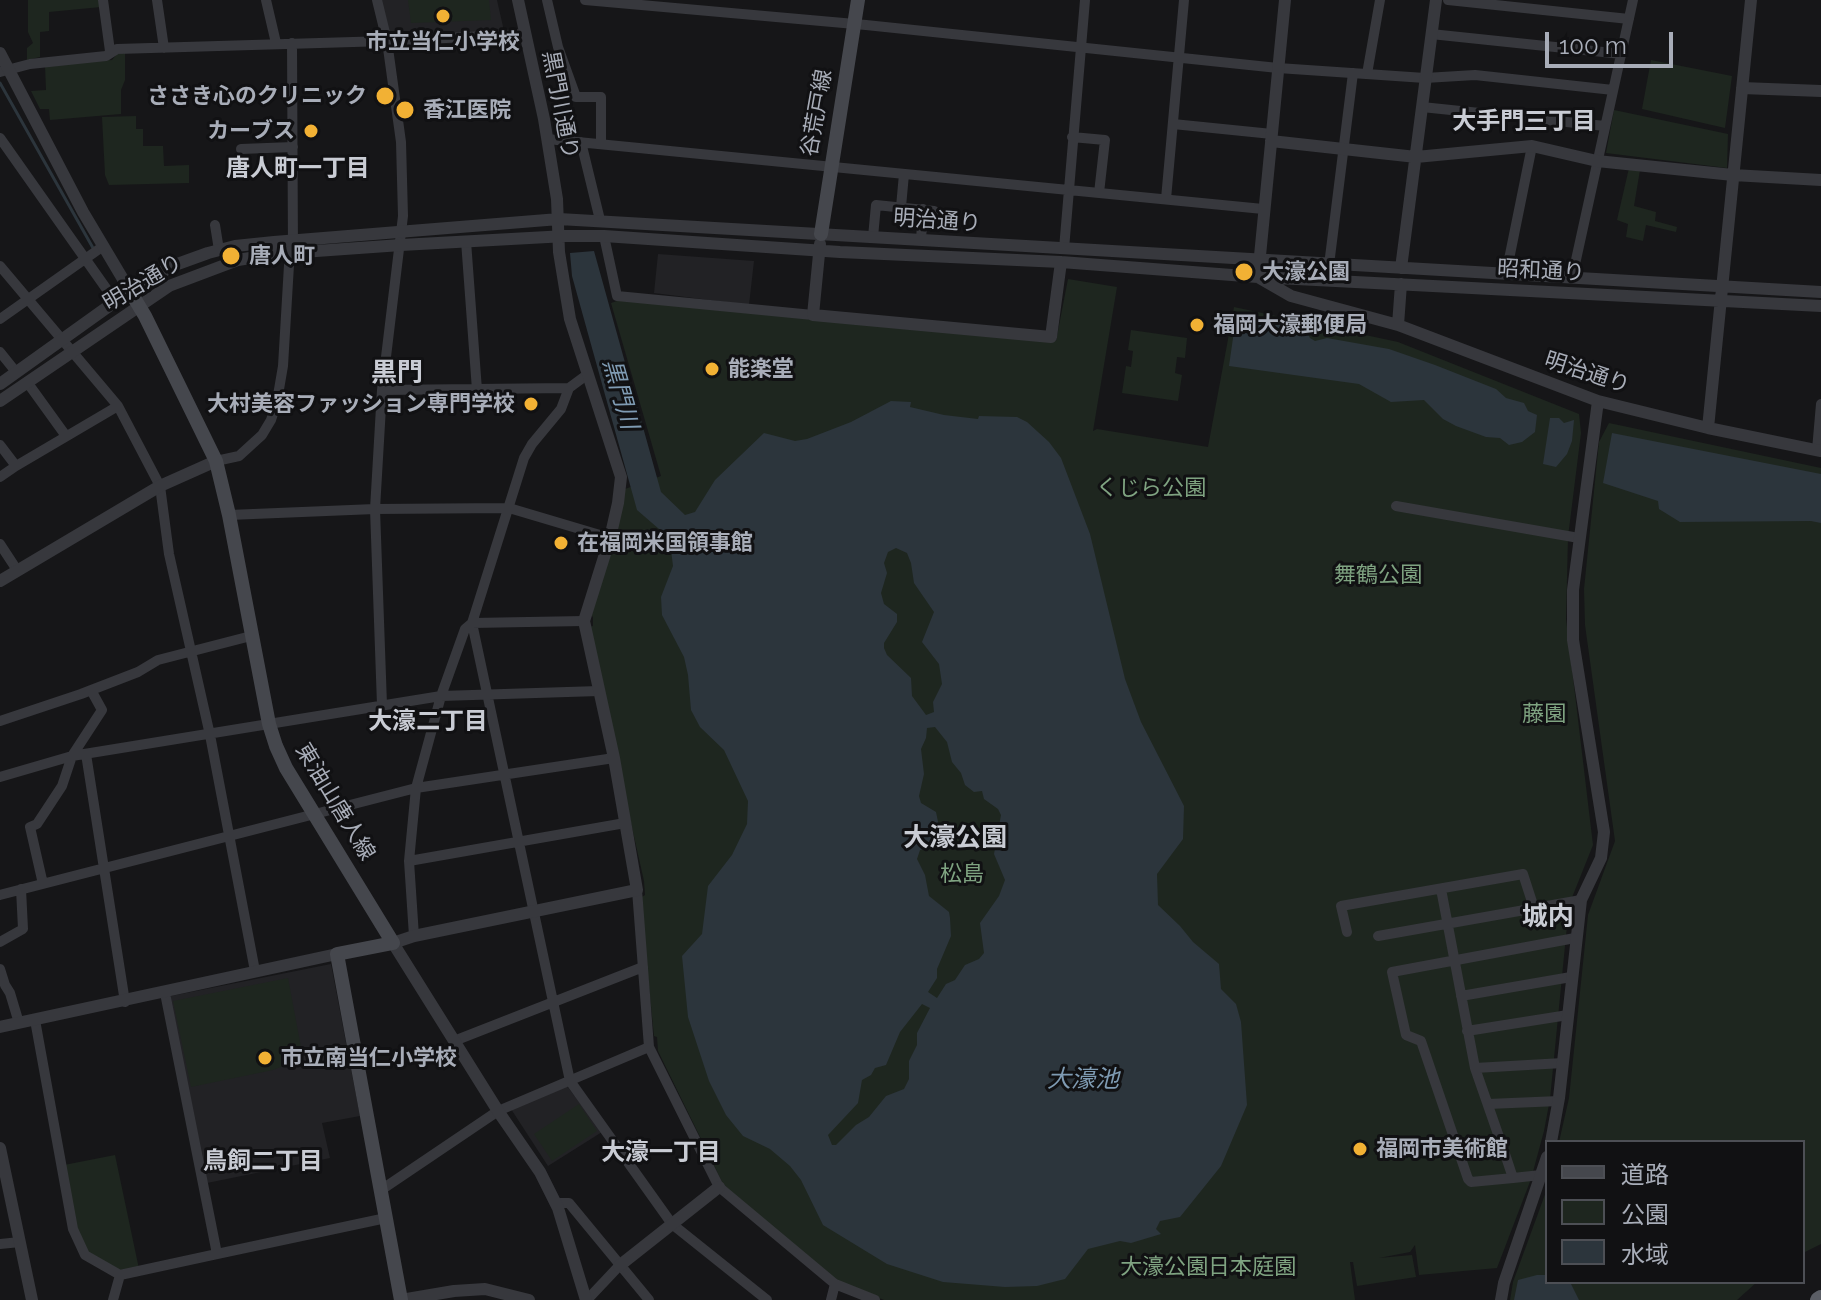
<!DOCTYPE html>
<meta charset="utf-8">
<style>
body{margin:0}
#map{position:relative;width:1821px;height:1300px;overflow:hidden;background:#161618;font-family:Raleway,"Noto Sans JP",sans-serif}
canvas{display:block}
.legend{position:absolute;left:1545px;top:1140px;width:260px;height:144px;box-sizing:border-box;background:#111113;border:2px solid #4d4f55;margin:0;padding:10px 14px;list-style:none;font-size:24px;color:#a8adb8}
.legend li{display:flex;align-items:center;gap:16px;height:40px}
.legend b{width:40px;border:2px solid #4d4f55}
.scale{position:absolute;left:1545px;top:32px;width:128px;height:36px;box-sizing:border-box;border:4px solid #a8adb8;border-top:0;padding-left:10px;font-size:24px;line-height:28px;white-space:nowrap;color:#a8adb8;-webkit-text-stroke:6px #111113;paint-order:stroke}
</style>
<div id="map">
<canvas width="1821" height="1300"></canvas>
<ul class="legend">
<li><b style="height:10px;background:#45474d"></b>道路</li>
<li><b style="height:22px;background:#1e261f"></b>公園</li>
<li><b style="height:22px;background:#2c353c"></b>水域</li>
</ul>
<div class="scale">100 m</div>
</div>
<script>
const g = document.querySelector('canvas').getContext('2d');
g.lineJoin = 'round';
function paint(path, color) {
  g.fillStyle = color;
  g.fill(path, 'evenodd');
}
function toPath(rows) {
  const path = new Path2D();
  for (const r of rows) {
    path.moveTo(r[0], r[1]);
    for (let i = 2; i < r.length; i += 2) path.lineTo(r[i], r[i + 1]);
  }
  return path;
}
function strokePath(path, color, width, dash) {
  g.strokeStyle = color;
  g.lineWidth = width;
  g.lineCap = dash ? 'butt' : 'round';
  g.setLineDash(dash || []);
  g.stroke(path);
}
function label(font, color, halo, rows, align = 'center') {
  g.font = font + ' Raleway,"Noto Sans JP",sans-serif';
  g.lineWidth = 6;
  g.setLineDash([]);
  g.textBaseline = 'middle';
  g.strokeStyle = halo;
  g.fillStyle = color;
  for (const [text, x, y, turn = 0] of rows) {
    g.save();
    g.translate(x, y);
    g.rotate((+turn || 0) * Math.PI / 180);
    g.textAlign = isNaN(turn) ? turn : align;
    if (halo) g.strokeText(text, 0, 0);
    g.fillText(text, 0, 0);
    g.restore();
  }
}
paint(toPath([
 [381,0,497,0,504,31,390,36],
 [658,254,754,261,749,305,654,293],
 [331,964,360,1116,322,1123,330,1158,207,1183,170,1001,171,996],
 [567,1086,602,1132,548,1166,511,1109]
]), '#222225');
paint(toPath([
 [28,0,101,0,101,7,49,12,49,31,40,32,40,57,27,60,27,48,33,43,28,32],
 [408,0,489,0,491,20,411,23],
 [125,53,125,80,121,90,121,114,50,120,49,109,40,109,31,91,46,90,45,65,112,60,117,54],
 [1651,60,1732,76,1725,128,1642,109],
 [1614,110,1728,134,1727,168,1606,153],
 [136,116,136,129,143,129,143,146,163,146,164,166,189,165,189,183,109,185,105,175,102,117],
 [1629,168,1640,170,1634,206,1656,212,1655,221,1677,227,1676,232,1646,225,1643,241,1626,237,1628,224,1617,220],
 [1068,279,1117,287,1093,431,1097,429,1208,447,1234,307,1398,342,1579,414,1581,433,1568,537,1566,619,1593,845,1569,905,1550,1099,1544,1131,1531,1179,1497,1268,1419,1275,1415,1245,1410,1252,1379,1258,1412,1255,1416,1277,1357,1286,1353,1262,1350,1262,1355,1300,884,1300,838,1282,725,1188,658,1051,657,1037,654,1036,640,898,645,895,644,881,587,627,593,626,593,617,591,615,625,489,661,476,611,303,620,300,689,305,1056,341],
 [1131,330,1187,338,1185,358,1177,357,1175,373,1182,375,1178,401,1122,393,1126,366,1131,367,1133,351,1128,350],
 [1609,423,1821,468,1821,1244,1803,1253,1803,1142,1559,1142,1569,1098,1588,915,1615,841,1585,625,1584,589,1599,442],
 [288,978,303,1058,273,1070,191,1087,173,1001],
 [579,1104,597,1131,552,1161,534,1134],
 [115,1155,139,1269,120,1273,87,1254,78,1234,64,1165],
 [1547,1189,1547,1282,1757,1282,1737,1300,1510,1300,1513,1282]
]), '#1e261f');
paint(toPath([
 [594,251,661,492,685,515,695,512,715,480,764,433,795,441,807,439,851,422,891,401,911,402,910,407,944,415,978,419,979,416,1017,417,1027,422,1049,442,1061,458,1090,534,1125,679,1141,722,1184,806,1183,839,1157,874,1158,905,1180,926,1193,942,1219,964,1221,989,1236,1004,1241,1022,1247,1105,1221,1166,1180,1217,1160,1221,1156,1229,1161,1234,1131,1243,1120,1241,1088,1249,1065,1279,1037,1286,1005,1287,943,1282,887,1264,823,1225,801,1180,790,1166,770,1149,743,1136,726,1115,709,1081,688,1017,682,956,702,934,708,886,732,855,747,824,748,801,724,750,700,727,691,710,688,675,684,657,662,615,661,597,673,566,670,542,666,535,637,510,572,276,570,253],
 [896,548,907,553,911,563,914,583,934,612,922,642,939,664,942,684,933,702,934,712,926,715,912,696,911,678,887,655,884,648,884,643,897,622,897,614,884,604,881,593,887,573,884,563,888,552],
 [935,727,947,742,952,762,961,773,965,785,974,792,982,791,984,799,998,809,1001,815,994,854,1005,880,999,896,980,923,984,953,979,959,965,965,955,980,946,984,937,998,928,992,937,978,937,969,951,936,950,918,949,912,929,896,925,875,917,859,920,850,938,846,942,841,936,812,921,803,919,796,924,774,921,749,926,738,927,728],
 [922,1004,930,1008,917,1033,917,1045,909,1061,909,1079,904,1089,886,1096,869,1117,856,1125,836,1145,832,1145,828,1135,858,1103,862,1080,871,1075,875,1068,886,1065,900,1032],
 [1236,317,1305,328,1310,338,1315,341,1327,338,1389,349,1435,365,1496,389,1506,398,1524,403,1528,411,1537,415,1535,432,1522,442,1509,445,1500,438,1486,437,1456,426,1443,419,1424,400,1391,402,1359,384,1229,366],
 [1550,418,1559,418,1564,423,1574,420,1572,441,1567,454,1556,467,1543,464],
 [1612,433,1821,474,1821,523,1811,521,1680,522,1659,509,1658,501,1603,483],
 [1537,1275,1547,1275,1547,1282,1570,1282,1579,1300,1514,1300,1518,1280]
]), '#2c353c');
strokePath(toPath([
 [0,83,93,248]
]), '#2c353c', 3);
strokePath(toPath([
 [103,0,110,51],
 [157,0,164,48],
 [266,0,276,43],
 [377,0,387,41,401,142,403,216,382,390,375,509,382,705],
 [547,0,558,47,576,97,601,97,601,144],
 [585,0,866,25,1278,68,1425,78,1475,75,1613,90],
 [1448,0,1629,19],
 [1431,34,1622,54],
 [0,72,30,64,106,56,117,49,387,41,525,34],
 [1367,74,1380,0],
 [1422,107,1605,126],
 [1173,124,1272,134],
 [1072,137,1105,140,1099,193],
 [0,138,115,301],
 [547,139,1263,209],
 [581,142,600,220],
 [241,149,293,147],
 [1166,199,1184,0],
 [901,207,904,174],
 [215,225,219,250],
 [604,236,617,296,813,315],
 [873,237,876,205,934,211],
 [921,240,923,209],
 [466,241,477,390],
 [1064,249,1085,0],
 [1329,265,1353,73],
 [0,266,118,406,160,486,169,554,210,735,255,971],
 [1506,274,1532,146],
 [1572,278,1633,0],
 [0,319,102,247],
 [0,352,16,372],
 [27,382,66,436],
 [382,390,569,388],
 [0,445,16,466,118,406],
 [1817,450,1821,404],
 [216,461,239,456,262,435,271,420,277,401,283,366,289,265,293,253,292,43],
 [0,477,16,466],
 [1396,506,1579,538],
 [229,515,375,509,509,508,610,538],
 [0,544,17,570],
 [472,623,570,1081,672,1224,767,1300],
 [472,623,584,621],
 [0,721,81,694,138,672,158,660,251,636],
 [86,754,125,1002],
 [0,777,72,756,441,696,599,691],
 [409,861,625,823],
 [43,884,30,827,37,824,62,786,72,756,102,710,91,690],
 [1441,889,1475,1068,1506,1157,1513,1178,1541,1175],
 [637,890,649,1047,719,1187,835,1284,875,1300],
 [0,895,416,788,614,758],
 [1347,932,1341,906,1523,874,1534,908],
 [414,936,409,861,416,788,441,696,465,629,472,623,524,458,532,444,561,409,569,388,588,374],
 [1378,936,1581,900],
 [0,942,23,929,21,889],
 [0,969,5,985,10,993,19,1023],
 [165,993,217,1254,386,1218],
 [1461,996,1571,977],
 [35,1020,73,1229,85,1255,120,1275,113,1300],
 [1467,1031,1568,1015],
 [454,1041,643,967],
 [1475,1068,1563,1063],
 [1488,1104,1559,1101],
 [1513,1178,1471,1182,1468,1179,1421,1041,1406,1035,1392,972,1575,938],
 [381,1190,498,1111,649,1047],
 [556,1203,569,1203,649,1300],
 [0,1244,20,1242],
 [120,1275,217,1254],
 [587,1300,619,1266],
 [831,1300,835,1284]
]), '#37383d', 10);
strokePath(toPath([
 [518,0,544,119,557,199,559,252,570,319,621,477,618,503,610,538,584,621,614,758,637,890,414,936,393,943,498,1111,540,1172,558,1208,586,1300],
 [0,53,83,212,130,291],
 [1742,88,1821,91],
 [1271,141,1416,157,1532,146,1597,161,1733,175,1821,180],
 [820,244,813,315,1051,337,1061,262],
 [1259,266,1285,0],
 [1401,268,1436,0],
 [1258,277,1291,296,1398,325,1598,401,1708,428,1821,451],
 [1398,325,1401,284],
 [0,384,130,291,172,266,208,253,235,246,274,242,559,219,1821,292],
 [0,401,169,286,238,260,274,254,401,245,566,236,604,236,840,252,1061,262,1258,277,1821,306],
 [1708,428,1751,0],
 [0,581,160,486,216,461],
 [0,1027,337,954],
 [1551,1142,1559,1098,1581,900,1601,858,1604,832,1573,640,1573,590,1598,401],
 [0,1148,32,1300],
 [619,1266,719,1187],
 [401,1300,454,1291,485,1289,529,1300],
 [1501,1300,1504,1283,1547,1157]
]), '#37383d', 12);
strokePath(toPath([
 [821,234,858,0],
 [130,291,145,316,216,461,229,515,269,724,276,746,286,768,393,943,337,954,401,1300]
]), '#45474d', 14);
strokePath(toPath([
 [1818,1300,1821,1298]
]), '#5b5e65', 16);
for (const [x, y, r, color] of [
 [443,16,8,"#f2b134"],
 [385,96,10,"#f2b134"],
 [405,110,10,"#f2b134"],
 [311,131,8,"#f2b134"],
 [231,256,10,"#f2b134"],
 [1244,272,10,"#f2b134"],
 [1197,325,8,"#f2b134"],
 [712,369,8,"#f2b134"],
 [531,404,8,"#f2b134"],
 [561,543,8,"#f2b134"],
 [265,1058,8,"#f2b134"],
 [1360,1149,8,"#f2b134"]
]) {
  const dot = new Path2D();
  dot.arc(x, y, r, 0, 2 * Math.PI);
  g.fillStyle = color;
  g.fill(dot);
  strokePath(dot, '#111113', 3);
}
label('bold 22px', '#a8adb8', '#111113', [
 ["市立当仁小学校",443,42,"center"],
 ["ささき心のクリニック",367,96,"right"],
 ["香江医院",423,110],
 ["カーブス",295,131,"right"],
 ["唐人町",249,256],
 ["大濠公園",1262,272],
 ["福岡大濠郵便局",1213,325],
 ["能楽堂",728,369],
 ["大村美容ファッション専門学校",515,404,"right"],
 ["在福岡米国領事館",577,543],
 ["市立南当仁小学校",281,1058],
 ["福岡市美術館",1376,1149]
], 'left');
label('22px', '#a8adb8', '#111113', [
 ["黒門川通り",560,105,79],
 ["谷荒戸線",817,113,-80],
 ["明治通り",937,221,4],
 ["昭和通り",1541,271,3],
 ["明治通り",143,283,-31],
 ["明治通り",1587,373,18],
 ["東油山唐人線",335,802,59]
]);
label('22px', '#7fa381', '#111113', [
 ["くじら公園",1151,488],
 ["舞鶴公園",1378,575],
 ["藤園",1544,714],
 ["松島",962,874],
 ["大濠公園日本庭園",1208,1267]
]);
label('bold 24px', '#c9ccd4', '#111113', [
 ["大手門三丁目",1524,122],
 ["唐人町一丁目",298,169],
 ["大濠二丁目",428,722],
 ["大濠一丁目",661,1153],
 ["鳥飼二丁目",263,1162]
]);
label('italic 24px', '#7f9bb3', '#111113', [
 ["黒門川",620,394,74],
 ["大濠池",1083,1080]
]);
label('bold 26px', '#c9ccd4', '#111113', [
 ["黒門",397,373],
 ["大濠公園",955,838],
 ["城内",1548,917]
]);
</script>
